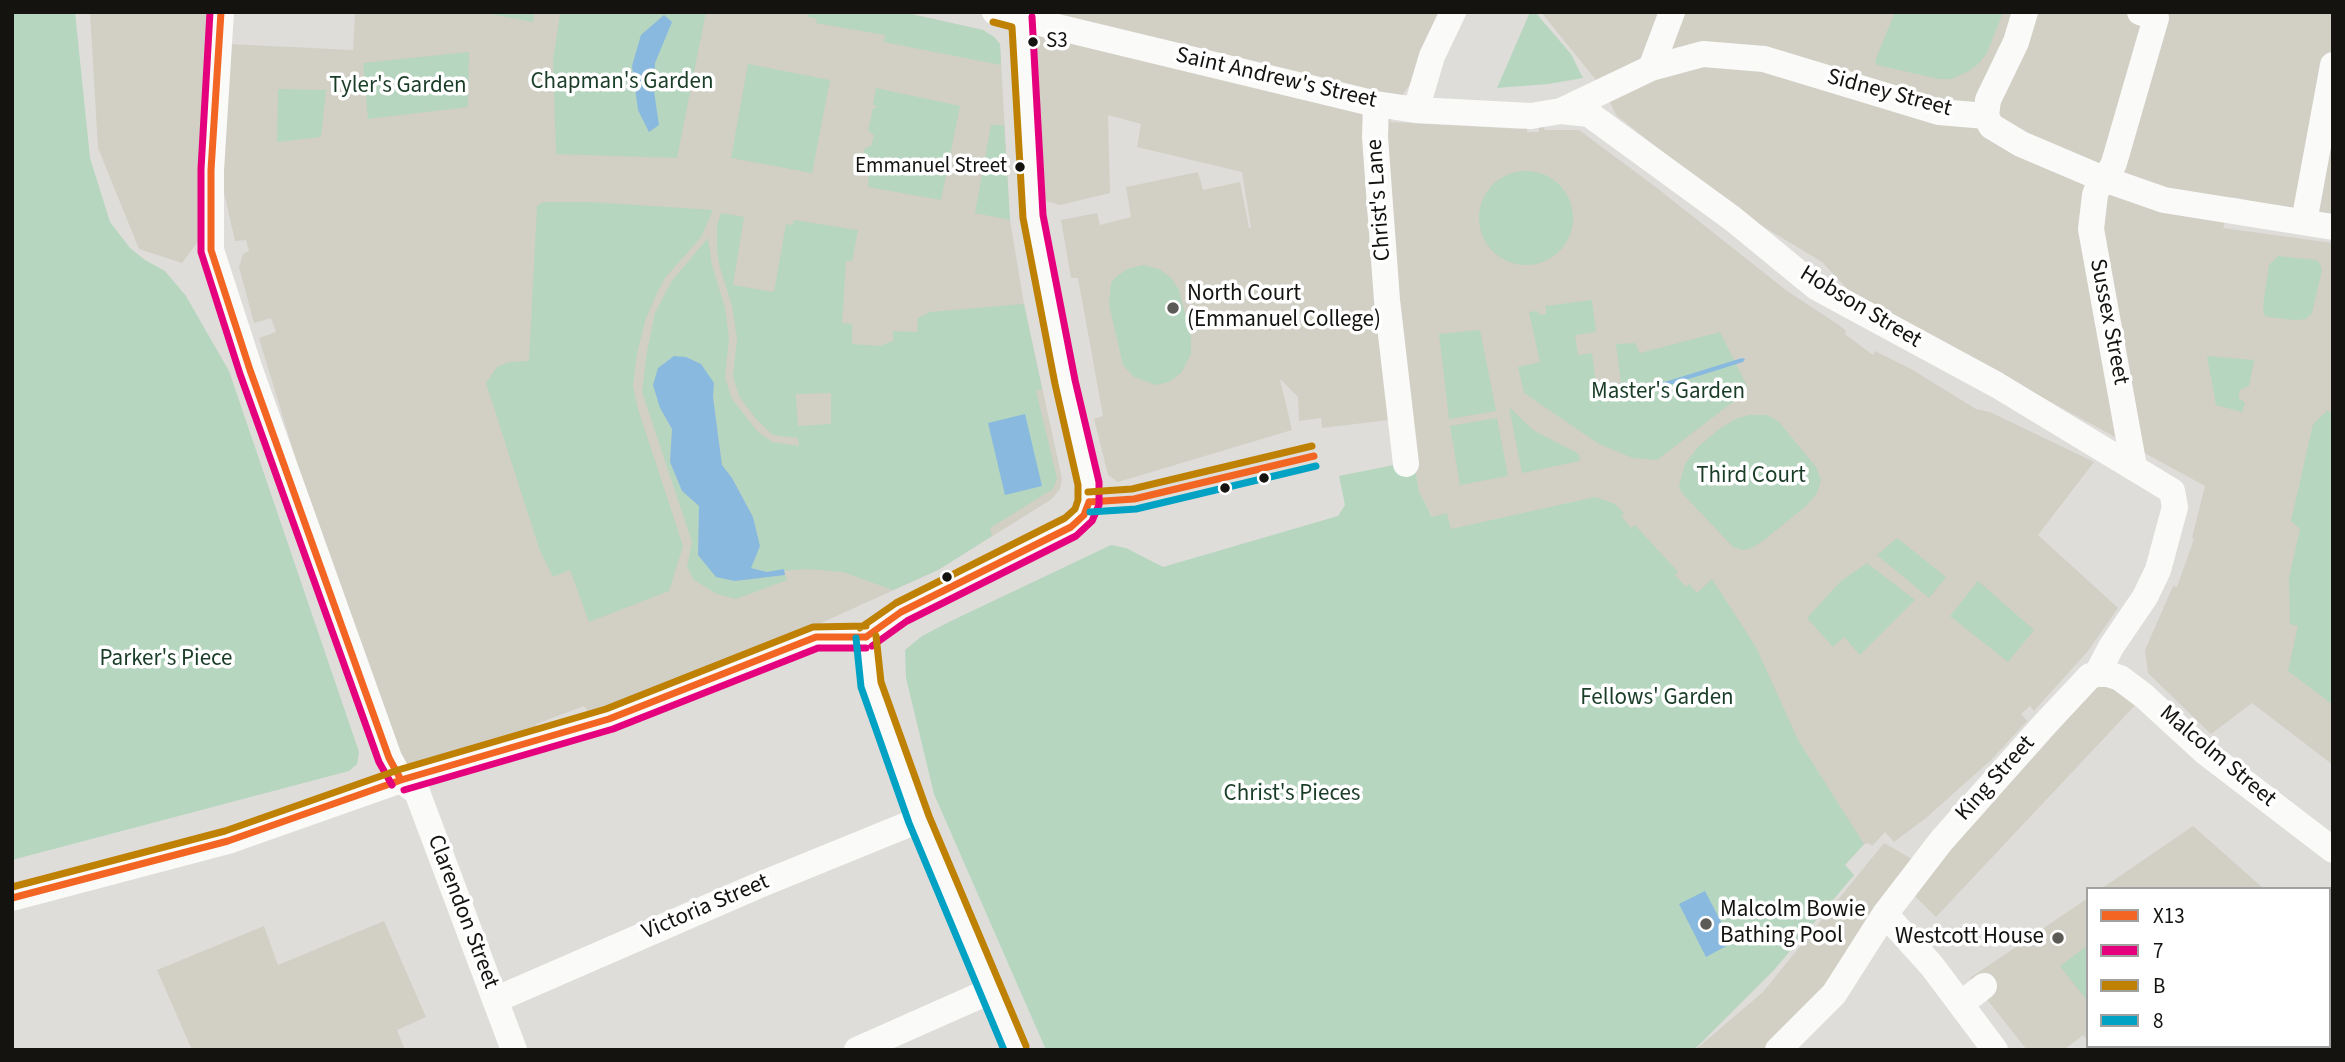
<!DOCTYPE html>
<style>
body{margin:0}
#map{position:relative;width:2345px;height:1062px;overflow:hidden;background:#deddd9;font-family:"Source Sans 3",sans-serif}
canvas{display:block}
.frame{position:absolute;inset:0;border:14px solid #141310;pointer-events:none}
.legend{position:absolute;left:2086px;top:887px;width:245px;height:161px;box-sizing:border-box;background:#fff;border:2px solid #a1a19f;margin:0;padding:9px 12px;list-style:none;font-size:21px;color:#141310}
.legend li{display:flex;align-items:center;gap:14px;height:35px}
.legend b{width:35px;border:2px solid #a1a19f}
</style>
<div id="map">
<canvas width="2345" height="1062"></canvas>
<div class="frame"></div>
<ul class="legend">
<li><b style="height:9px;background:#f26522"></b>X13</li>
<li><b style="height:9px;background:#e5007d"></b>7</li>
<li><b style="height:9px;background:#be8104"></b>B</li>
<li><b style="height:9px;background:#01a2c4"></b>8</li>
</ul>
</div>
<script>
const g = document.querySelector('canvas').getContext('2d');
g.lineJoin = 'round';
function paint(path, color) {
  g.fillStyle = color;
  g.fill(path, 'evenodd');
}
function toPath(rows) {
  const path = new Path2D();
  for (const r of rows) {
    if (r.length === 3) {
      path.moveTo(r[0] + r[2], r[1]);
      path.arc(r[0], r[1], r[2], 0, 2 * Math.PI);
      continue;
    }
    path.moveTo(r[0], r[1]);
    for (let i = 2; i < r.length; i += 2) path.lineTo(r[i], r[i + 1]);
  }
  return path;
}
function strokePath(path, color, width, dash) {
  g.strokeStyle = color;
  g.lineWidth = width;
  g.lineCap = dash ? 'butt' : 'round';
  g.setLineDash(dash || []);
  g.stroke(path);
}
function label(font, color, halo, rows, align = 'center') {
  g.font = font + ' "Source Sans 3",sans-serif';
  g.lineWidth = 7;
  g.setLineDash([]);
  g.textBaseline = 'middle';
  g.strokeStyle = halo;
  g.fillStyle = color;
  for (const [text, x, y, turn = 0] of rows) {
    g.save();
    g.translate(x, y);
    g.rotate((+turn || 0) * Math.PI / 180);
    g.textAlign = isNaN(turn) ? turn : align;
    if (halo) g.strokeText(text, 0, 0);
    g.fillText(text, 0, 0);
    g.restore();
  }
}
paint(toPath([
 [90,12,209,12,200,239,182,263,139,249,98,148],
 [355,12,902,12,983,30,994,37,1000,44,1010,220,1024,304,1062,479,1060,489,1052,499,938,570,810,628,595,712,588,711,584,706,536,724,537,728,407,771,309,503,259,338,276,332,271,318,254,323,239,267,243,254,249,251,246,240,235,241,223,188,228,44,353,50],
 [1029,12,1449,12,1426,64,1403,94,1390,122,1521,129,1523,127,1527,128,1527,132,1539,132,1539,128,1543,126,1545,130,1579,130,1657,188,1787,291,1839,325,1846,331,1845,334,1873,355,1875,351,1911,369,1976,409,1990,412,2094,462,2038,535,2118,608,2088,651,2051,692,2034,711,2030,706,2021,714,2027,721,1991,760,1926,818,1894,842,1885,832,1872,846,1869,843,1864,844,1845,865,1854,875,1773,971,1602,830,1426,505,1419,492,1412,449,1389,420,1322,428,1321,418,1299,421,1298,397,1280,379,1292,430,1118,482,1108,475,1094,419,1103,416,1078,278,1071,278,1061,220,1097,213,1100,225,1131,217,1126,187,1198,172,1203,190,1240,182,1249,228,1251,228,1242,172,1137,147,1141,124,1108,115,1110,193,1060,205,1043,200],
 [1541,12,2333,12,2333,219,2233,197,2223,228,2333,243,2333,765,2252,703,2211,734,2148,673,2145,650,2173,586,2177,587,2194,539,2192,538,2205,486,1851,293,1822,262,1736,210,1616,115,1604,90],
 [2100,683,2140,700,1936,917,1912,893],
 [2193,826,2264,889,2101,889],
 [1884,843,1912,859,1821,999,1764,1050,1695,1050,1763,992],
 [2088,898,2088,1040,2083,1035,2064,1050,2027,1050,1970,978],
 [384,921,426,1017,397,1030,405,1050,192,1050,157,970,264,926,278,965],
 [2329,947,2333,950,2333,1023,2329,1025],
 [2236,1046,2296,1046,2291,1050,2238,1050]
]), '#d2cfc5');
paint(toPath([
 [12,12,75,12,90,158,110,222,130,248,145,260,165,271,186,296,229,371,359,752,357,764,349,771,12,860],
 [479,12,535,12,533,22],
 [544,12,706,12,677,158,556,154,553,60,560,14],
 [809,12,902,12,983,30,994,37,1000,44,1001,65,884,42,885,35,816,23,817,19,808,17],
 [1530,12,1535,12,1571,54,1583,78,1548,84,1497,88],
 [1895,12,2003,12,1987,53,1978,64,1969,71,1952,79,1939,79,1877,65,1875,61],
 [469,52,468,107,368,119,363,63],
 [748,64,830,80,812,173,731,158],
 [876,88,960,106,941,200,868,187,869,175,860,174,864,171,867,158,863,155,865,148,871,146,874,135,868,131,873,108,876,108,877,106,873,105],
 [278,89,326,90,321,137,277,142],
 [991,125,1004,125,1010,220,975,213],
 [1526,218,47],
 [543,202,591,202,713,210,701,237,665,278,656,295,645,321,637,354,633,386,638,409,683,546,669,591,589,622,570,570,553,577,540,551,486,383,497,367,508,362,529,361,537,206],
 [721,213,744,217,733,285,774,292,786,224,793,225,794,220,858,230,852,261,846,261,842,323,852,324,852,344,880,346,893,341,893,331,917,332,918,318,930,312,1024,304,1042,389,1036,391,1057,478,1053,489,990,528,992,536,938,570,893,590,843,572,807,569,767,572,750,568,760,546,753,517,732,478,722,465,713,397,714,383,660,408,672,429,670,462,678,482,682,491,699,506,698,556,735,581,785,575,787,580,736,599,717,594,694,580,687,567,692,542,642,392,646,357,655,313,671,282,708,238,712,265,725,308,729,338,725,377,732,399,758,432,772,442,799,446,798,438,773,435,756,419,739,396,733,376,737,338,732,306,719,264,717,249,717,225],
 [831,393,831,424,798,426,796,394],
 [2278,256,2316,260,2320,264,2322,270,2312,313,2306,319,2295,320,2268,317,2264,315,2263,306,2269,265],
 [1143,265,1159,269,1171,278,1179,290,1191,337,1191,354,1181,373,1169,382,1156,385,1134,377,1123,365,1109,305,1111,283,1115,278,1127,269],
 [1592,300,1596,332,1575,335,1578,355,1592,353,1596,386,1621,383,1616,344,1635,343,1640,353,1720,332,1748,388,1740,391,1742,395,1657,460,1633,458,1599,444,1524,393,1518,367,1540,362,1529,312,1537,311,1541,315,1546,314,1546,306],
 [1480,330,1496,411,1449,419,1439,334],
 [2207,356,2254,360,2249,386,2241,389,2239,393,2239,398,2245,403,2242,412,2216,405],
 [1509,407,1533,430,1579,454,1580,461,1522,473],
 [2327,411,2333,412,2333,705,2288,671,2298,626,2290,624,2289,578,2300,529,2291,521,2313,424],
 [1749,415,1767,415,1779,422,1816,467,1821,480,1817,493,1806,506,1764,540,1752,548,1743,550,1733,547,1682,493,1679,486,1685,464,1698,447,1719,429,1736,419],
 [1497,418,1508,476,1460,485,1450,426],
 [1414,461,1419,492,1426,505,1432,517,1447,513,1451,529,1595,497,1615,504,1624,513,1621,516,1631,528,1635,525,1678,572,1675,575,1686,587,1689,584,1697,593,1712,579,1756,647,1798,740,1864,844,1845,865,1854,875,1773,971,1694,1050,1046,1050,934,794,906,678,905,650,922,636,951,621,1111,545,1126,548,1163,567,1338,516,1345,505,1339,476],
 [1897,538,1946,577,1929,598,1877,555],
 [1867,563,1915,600,1860,655,1844,637,1833,647,1807,618,1841,581],
 [1978,581,2034,630,2008,662,1950,616],
 [2087,946,2088,947,2088,1002,2060,966]
]), '#b6d6bf');
paint(toPath([
 [664,15,672,22,655,63,654,91,659,125,649,132,638,110,632,66,641,35],
 [674,356,686,357,701,364,714,383,713,397,722,465,732,478,753,517,760,546,751,568,767,572,784,569,785,575,735,581,716,577,698,555,699,506,682,491,670,462,672,429,660,408,653,385,658,368],
 [1742,358,1745,359,1743,362,1644,393,1645,397,1638,400,1637,397,1628,398,1627,394,1634,390,1633,387,1640,385,1642,389],
 [1025,414,1042,486,1005,495,988,423],
 [1705,891,1732,943,1706,957,1679,904]
]), '#89b9df');
strokePath(toPath([
 [221,12,211,170,211,250,250,370,389,758,401,780,417,792,514,1050],
 [995,12,1376,104,1416,110,1531,116,1561,111,1651,68,1703,54,1764,59,1939,112,1986,116],
 [1651,68,1672,12],
 [1376,104,1375,137,1387,300,1406,464],
 [1416,110,1432,56,1453,12],
 [1561,111,1589,114,1733,219,1816,287,1997,385,2172,491,2175,507,2158,570,2145,597,2111,647,2097,674,2090,676,2044,725,1942,840,1885,914,1834,994,1778,1050],
 [1986,116,1991,126,2021,144,2101,178,2164,200,2333,227],
 [1986,116,1988,100,2016,42,2025,12],
 [2101,178,2095,195,2091,229,2134,467],
 [2106,179,2114,163,2156,18,2140,12],
 [2304,222,2333,65],
 [866,637,901,612,952,585,1071,527,1084,515,1089,502,1089,484,1065,382,1033,216,1022,18],
 [866,637,871,684,919,820,1016,1050],
 [2097,674,2108,674,2120,678,2144,696,2205,752,2333,850],
 [12,898,228,841,401,780,609,719,816,637,866,637],
 [1885,914,1932,966,1995,1050],
 [495,1000,757,886,919,820],
 [1961,1004,1984,986],
 [857,1050,990,991],
 [2328,1050,2333,1046]
]), '#fafaf9', 26);
strokePath(toPath([
 [221,12,211,170,211,250,250,370,389,758,401,780],
 [1089,502,1134,499,1314,456],
 [866,637,901,612,1071,527,1084,515,1089,502],
 [12,898,228,841,401,780,609,719,816,637,866,637]
]), '#f26522', 7);
strokePath(toPath([
 [210,12,201,169,201,252,240,374,379,762,392,785],
 [872,646,907,621,1076,536,1092,521,1099,505,1099,482,1075,380,1043,215,1032,17],
 [404,790,613,729,818,648,866,648]
]), '#e5007d', 7);
strokePath(toPath([
 [1088,492,1132,489,1312,446],
 [860,628,896,603,1065,518,1075,509,1078,500,1078,485,1055,384,1023,218,1012,27,993,22],
 [876,636,881,682,929,816,1026,1046],
 [12,887,225,831,398,770,606,709,813,627,866,626]
]), '#be8104', 7);
strokePath(toPath([
 [1090,512,1136,509,1316,466],
 [856,638,861,687,909,823,1004,1050]
]), '#01a2c4', 7);
for (const [x, y, r, color] of [
 [1033,42,6,"#141310"],
 [1020,167,6,"#141310"],
 [1173,308,7,"#5b5a56"],
 [1264,478,6,"#141310"],
 [1225,488,6,"#141310"],
 [947,577,6,"#141310"],
 [1706,924,7,"#5b5a56"],
 [2058,938,7,"#5b5a56"]
]) {
  const dot = new Path2D();
  dot.arc(x, y, r, 0, 2 * Math.PI);
  g.fillStyle = color;
  g.fill(dot);
  strokePath(dot, '#fff', 2.5);
}
label('21px', '#141310', '#fff', [
 ["S3",1046,42],
 ["Emmanuel Street",1007,167,"right"]
], 'left');
label('23px', '#141310', '#fff', [
 ["Saint Andrew's Street",1276,79,13],
 ["Sidney Street",1889,94,15],
 ["Christ's Lane",1380,200,-94],
 ["Hobson Street",1860,308,31],
 ["Sussex Street",2108,322,79],
 ["Malcolm Street",2217,757,40],
 ["King Street",1996,779,-48],
 ["Victoria Street",706,908,-23],
 ["Clarendon Street",462,912,69]
]);
label('23px', '#1a3d28', '#fff', [
 ["Chapman's Garden",622,83],
 ["Tyler's Garden",398,87],
 ["Master's Garden",1668,393],
 ["Third Court",1751,477],
 ["Parker's Piece",166,660],
 ["Fellows' Garden",1657,699],
 ["Christ's Pieces",1292,795]
]);
label('23px', '#141310', '#fff', [
 ["North Court",1187,295],
 ["(Emmanuel College)",1187,321],
 ["Malcolm Bowie",1720,911],
 ["Bathing Pool",1720,937],
 ["Westcott House",2044,938,"right"]
], 'left');
</script>
